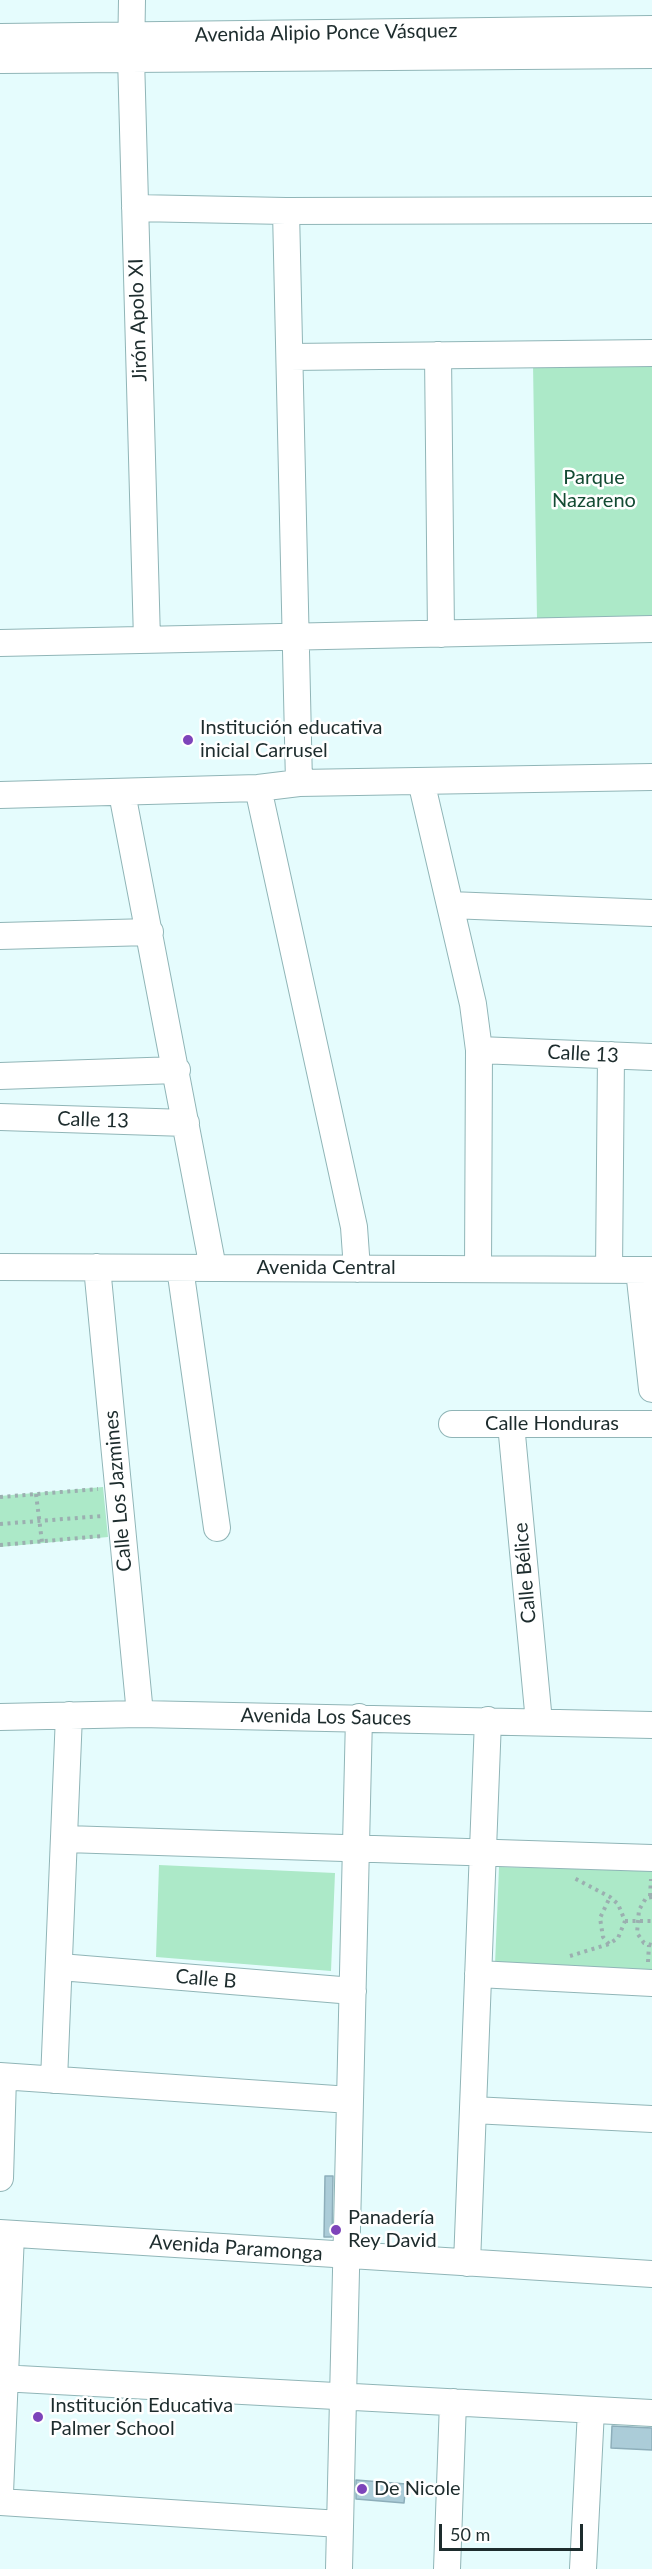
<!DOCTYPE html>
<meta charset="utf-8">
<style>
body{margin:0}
#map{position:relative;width:652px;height:2569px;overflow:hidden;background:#e5fcfd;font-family:Lato,sans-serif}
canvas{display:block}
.scale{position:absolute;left:439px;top:2524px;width:144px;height:27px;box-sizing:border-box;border:3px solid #1d2c2d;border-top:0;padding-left:8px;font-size:18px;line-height:21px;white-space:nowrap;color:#1d2c2d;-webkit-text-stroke:4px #fff;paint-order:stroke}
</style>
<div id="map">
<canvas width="652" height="2569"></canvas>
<div class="scale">50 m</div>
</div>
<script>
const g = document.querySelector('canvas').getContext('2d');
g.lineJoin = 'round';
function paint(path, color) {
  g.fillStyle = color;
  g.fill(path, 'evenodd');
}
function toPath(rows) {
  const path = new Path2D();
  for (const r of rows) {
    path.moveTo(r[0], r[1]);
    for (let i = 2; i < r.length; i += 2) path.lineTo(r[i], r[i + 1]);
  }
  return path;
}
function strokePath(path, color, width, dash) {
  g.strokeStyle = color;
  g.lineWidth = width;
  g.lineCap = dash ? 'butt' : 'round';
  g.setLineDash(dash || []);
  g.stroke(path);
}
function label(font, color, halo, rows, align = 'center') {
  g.font = font + ' Lato,sans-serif';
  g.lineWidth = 5;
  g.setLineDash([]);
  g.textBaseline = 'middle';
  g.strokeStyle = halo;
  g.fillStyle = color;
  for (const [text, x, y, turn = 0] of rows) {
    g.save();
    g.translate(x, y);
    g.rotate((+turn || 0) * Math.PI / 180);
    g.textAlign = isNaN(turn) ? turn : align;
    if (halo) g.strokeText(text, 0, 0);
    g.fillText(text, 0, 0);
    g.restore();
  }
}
paint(toPath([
 [652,363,652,616,537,619,533,364],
 [103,1487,108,1537,0,1547,0,1496],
 [159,1865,335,1873,331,1971,156,1957],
 [499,1867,652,1871,652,1973,495,1965]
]), '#ace9c8');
const building = toPath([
 [325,2176,333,2176,332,2237,324,2237,325,2176],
 [612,2426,652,2428,652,2450,611,2448,612,2426],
 [356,2480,406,2484,404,2503,356,2499,356,2480]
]);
paint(building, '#abccd8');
strokePath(building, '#8daeba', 1.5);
const minor = toPath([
 [132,0,131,57,147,640],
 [0,37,652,29],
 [0,60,652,55],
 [135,208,286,211,652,210],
 [286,211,299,783],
 [438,355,441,634],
 [290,357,652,353],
 [0,643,652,629],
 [421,781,473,1004,479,1050,478,1269],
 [258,788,354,1227,357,1269],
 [122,793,213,1268],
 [0,795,258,788,299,783,652,777],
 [450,905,652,913],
 [0,936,150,932],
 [479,1050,652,1057],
 [0,1076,177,1070],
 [0,1117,186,1123],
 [0,1267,652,1270],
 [97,1267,140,1714],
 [180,1268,217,1528],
 [609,1270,611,1055],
 [639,1270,652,1389],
 [452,1424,652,1424],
 [511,1424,539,1722],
 [0,1717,140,1714,652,1725],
 [66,1839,652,1858],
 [60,1967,353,1991],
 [478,1974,652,1983],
 [0,2076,350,2100],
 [54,2080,69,1715],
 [473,2110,652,2119],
 [0,2178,3,2077],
 [0,2233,652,2274],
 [467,2263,488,1720],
 [0,2378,652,2413],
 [0,2493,11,2234],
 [0,2502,340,2524],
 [339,2569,359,1717],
 [447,2569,453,2402],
 [583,2569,591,2410]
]);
strokePath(minor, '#90b5b7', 28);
strokePath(toPath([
 [36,1494,42,1542],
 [0,1497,98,1489],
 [0,1524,102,1516],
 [0,1545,102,1536],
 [650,1896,651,1879],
 [652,1897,646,1898,639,1910,637,1933,644,1943,652,1945],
 [625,1921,652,1921],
 [609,1944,603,1937,600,1918,610,1897],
 [570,1956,609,1944,618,1938,625,1921,618,1904,610,1897,574,1878],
 [648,1962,649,1945]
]), '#9bafb0', 4, [3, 4.5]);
strokePath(minor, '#fff', 26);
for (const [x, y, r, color] of [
 [188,740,6,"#7d44ba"],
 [336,2230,6,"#7d44ba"],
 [38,2417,6,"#7d44ba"],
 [362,2489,6,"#7d44ba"]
]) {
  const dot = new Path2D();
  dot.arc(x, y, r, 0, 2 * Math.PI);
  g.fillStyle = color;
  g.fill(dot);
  strokePath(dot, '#fff', 2);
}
label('20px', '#1d2c2d', '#fff', [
 ["Avenida Alipio Ponce Vásquez",326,33,-1],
 ["Jirón Apolo XI",138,320,-92],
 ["Calle 13",583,1054,3],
 ["Calle 13",93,1120,2],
 ["Avenida Central",326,1268],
 ["Calle Honduras",552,1424],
 ["Calle Los Jazmines",118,1491,-95],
 ["Calle Bélice",525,1573,-95],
 ["Avenida Los Sauces",326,1717,1],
 ["Calle B",206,1979,5],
 ["Avenida Paramonga",236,2248,4]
]);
label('20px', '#134b33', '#fff', [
 ["Parque",594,478],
 ["Nazareno",594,501]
]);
label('20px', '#1d2c2d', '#fff', [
 ["Institución educativa",200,728],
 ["inicial Carrusel",200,751],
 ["Panadería",348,2218],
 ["Rey David",348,2241],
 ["Institución Educativa",50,2406],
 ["Palmer School",50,2429],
 ["De Nicole",374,2489]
], 'left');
</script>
